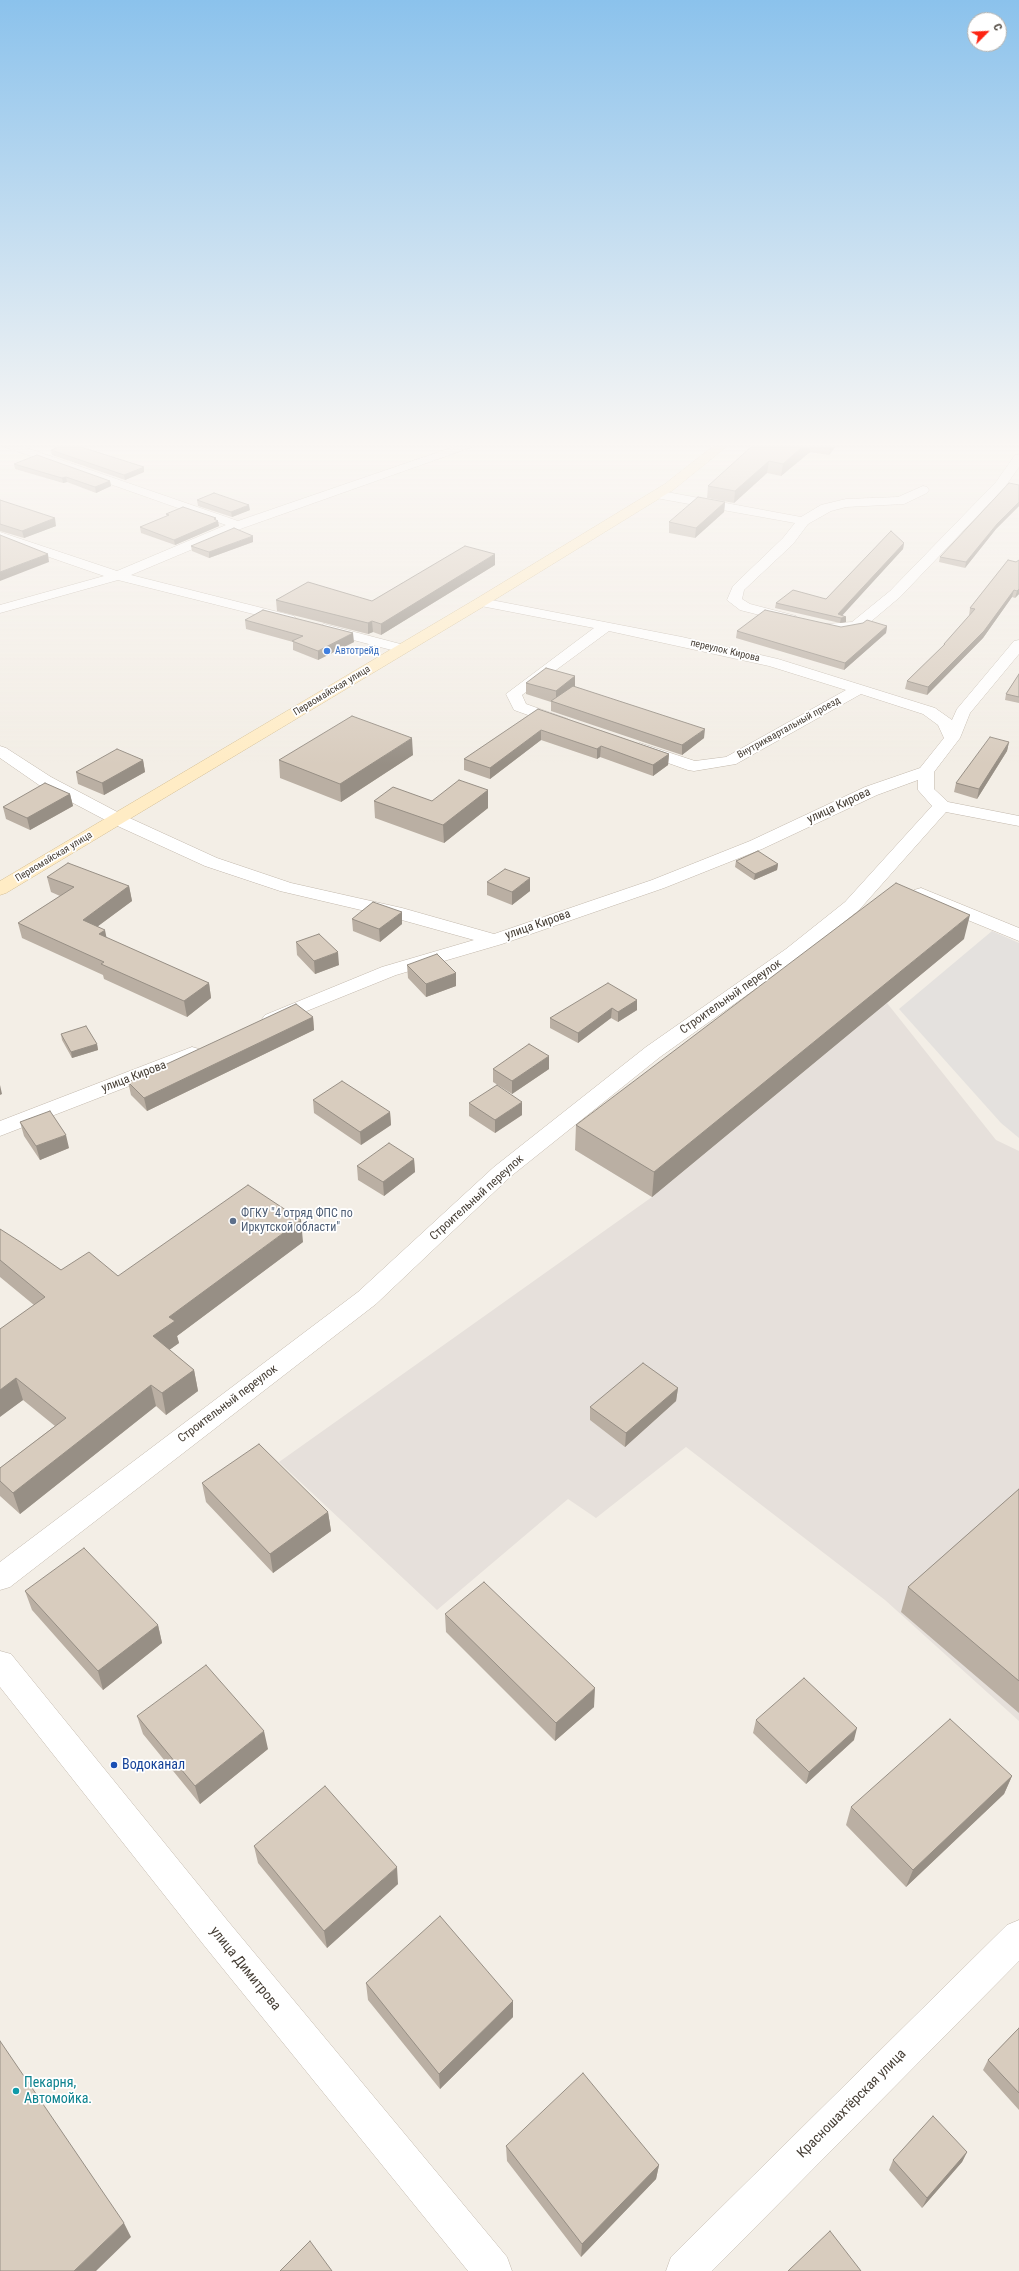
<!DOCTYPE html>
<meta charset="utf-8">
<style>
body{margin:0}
#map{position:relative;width:1019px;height:2271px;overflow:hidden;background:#f3eee6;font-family:"Roboto Condensed",sans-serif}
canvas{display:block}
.north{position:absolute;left:967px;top:12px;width:40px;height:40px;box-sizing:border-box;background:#fff;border:1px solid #b5b2ae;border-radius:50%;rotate:66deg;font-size:11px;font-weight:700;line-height:16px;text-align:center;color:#463e35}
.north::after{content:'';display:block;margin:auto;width:14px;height:18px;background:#fd2413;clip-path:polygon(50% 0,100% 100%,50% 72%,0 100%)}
</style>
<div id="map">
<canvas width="1019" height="2271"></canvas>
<div class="north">С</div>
</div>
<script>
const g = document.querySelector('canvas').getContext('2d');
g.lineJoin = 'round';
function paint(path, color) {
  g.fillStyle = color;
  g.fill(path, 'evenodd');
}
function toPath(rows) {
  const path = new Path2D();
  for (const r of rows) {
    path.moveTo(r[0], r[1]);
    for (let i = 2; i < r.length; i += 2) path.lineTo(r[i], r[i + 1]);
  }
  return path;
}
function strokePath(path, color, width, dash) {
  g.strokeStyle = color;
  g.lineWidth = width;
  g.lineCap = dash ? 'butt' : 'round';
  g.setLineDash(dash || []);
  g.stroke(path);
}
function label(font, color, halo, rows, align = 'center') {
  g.font = font + ' "Roboto Condensed",sans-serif';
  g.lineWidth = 3.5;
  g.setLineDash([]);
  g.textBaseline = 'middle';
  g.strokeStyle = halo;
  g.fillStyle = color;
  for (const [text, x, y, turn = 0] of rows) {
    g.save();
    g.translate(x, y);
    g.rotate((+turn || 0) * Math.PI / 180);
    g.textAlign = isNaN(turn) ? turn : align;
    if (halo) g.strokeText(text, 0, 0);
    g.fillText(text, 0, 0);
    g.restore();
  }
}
paint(toPath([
 [892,907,964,939,887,1003,996,1140,1019,1151,1019,1721,885,1600,686,1447,596,1518,568,1499,437,1610,279,1462,652,1197,575,1150]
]), '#e6e0db');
paint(toPath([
 [992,931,1019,943,1019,1138,1001,1123,899,1009]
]), '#e4e1de');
const minor = toPath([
 [5,447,24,447,238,521,453,447,472,447,243,528,131,575,294,616,296,619,294,622,289,623,118,580,0,613,0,605,104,576,0,540,0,532,117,571,226,525,5,447],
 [1019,454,1019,467,1004,488,900,597,862,629,840,633,826,630,824,627,826,624,852,622,890,591,996,482,1015,455,1019,454],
 [923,486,927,487,929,490,927,493,904,504,846,507,831,511,808,524,793,544,744,590,742,599,750,604,796,616,798,619,796,622,791,623,740,610,727,600,733,586,783,538,795,523,656,498,650,494,656,490,801,517,821,505,846,499,898,497,923,486],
 [481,598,682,637,778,659,935,708,952,720,957,709,1014,641,1019,640,1019,654,970,713,960,738,934,772,934,789,948,802,1019,816,1019,826,946,812,859,910,800,957,660,1057,510,1177,376,1304,10,1587,0,1590,0,1562,358,1292,494,1167,646,1047,786,949,845,902,932,806,918,790,918,780,877,795,762,849,664,888,502,944,396,975,272,1025,265,1023,262,1019,265,1015,382,967,474,940,391,917,280,891,205,866,111,823,39,785,0,758,0,746,6,748,51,777,123,815,217,858,291,883,402,908,494,934,652,880,750,841,865,787,920,768,944,738,938,725,923,714,861,694,736,764,694,771,688,770,634,751,632,748,634,745,640,743,695,761,726,757,846,690,769,666,609,631,522,695,526,704,568,719,570,722,568,725,556,725,514,710,506,694,594,628,476,605,474,602,476,599,481,598],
 [324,624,408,646,410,649,403,653,319,631,317,628,324,624],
 [921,888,1019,928,1019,941,914,898,912,894,914,890,921,888],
 [192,1047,199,1049,202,1054,199,1059,0,1136,0,1121,192,1047]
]);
const tertiary = toPath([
 [0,1651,11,1654,227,1920,507,2257,512,2271,468,2271,203,1944,0,1687,0,1651],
 [1019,1920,1019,1961,712,2271,666,2271,671,2257,1007,1925,1019,1920]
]);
const secondary = toPath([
 [712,447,726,447,673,490,486,605,6,893,0,895,0,881,476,599,665,484,712,447]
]);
strokePath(minor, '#c2b8ac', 1);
strokePath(tertiary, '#c2b8ac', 1);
strokePath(secondary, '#d4bf95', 1);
paint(minor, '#fff');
paint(tertiary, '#fff');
paint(secondary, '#ffecc5');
paint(toPath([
 [751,447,835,447,829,455,810,452,781,476,767,473,734,503,707,498,708,486],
 [51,450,144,472,125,480,52,455],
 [14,464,110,481,111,486,96,493,67,482,63,483,15,469],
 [1019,485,1019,506,996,529,965,568,939,562,940,557],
 [0,500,56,526,24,538,0,531],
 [197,500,250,510,232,517,198,506],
 [725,502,724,512,695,538,669,533,669,522],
 [166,514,216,518,216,520,219,526,175,545,141,533,140,527,167,516],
 [253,542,209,558,192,551,191,546],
 [904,543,903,549,842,615,846,617,846,622,840,623,775,608,776,603,826,599],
 [1008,560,1019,594,1015,598,1012,597,983,638,927,695,905,689,907,681,943,646,944,644,969,616,970,608],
 [495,565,381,635,373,632,368,634,277,611,276,600,372,601],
 [245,620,354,642,318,660,293,650,293,642,246,629],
 [887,626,886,633,844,670,736,638,737,631],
 [1019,674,1019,703,1005,700,1006,694],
 [575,676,575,687,704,738,682,755,551,711,551,702,526,694,526,683],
 [538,709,669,754,668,765,653,776,600,757,597,759,541,740,490,779,464,770,464,759],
 [1009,742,1007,751,977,799,954,792,956,783],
 [413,755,341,802,280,778,279,760],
 [143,760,145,772,104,795,78,784,76,772],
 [488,790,488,808,444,843,375,818,374,801,432,801],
 [70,794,73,806,30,830,6,819,3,807],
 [736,861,778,864,777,870,754,880,735,867],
 [47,877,129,886,132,901,98,926,107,938,209,983,211,998,187,1017,104,979,103,975,22,938,18,923,60,896,51,892],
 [487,882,530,891,512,905,487,895],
 [352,919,402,924,380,942,353,931],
 [964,939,652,1197,575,1150,576,1125],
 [296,942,339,965,315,974,297,955],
 [407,965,456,973,456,986,426,997,408,978],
 [637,1000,637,1010,618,1022,611,1018,578,1043,550,1028,550,1018],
 [313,1017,314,1030,147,1111,131,1095,128,1082],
 [61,1034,97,1044,98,1050,72,1058,62,1040],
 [493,1069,549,1069,512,1094,493,1082],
 [313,1100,390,1112,391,1125,361,1145,314,1113],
 [469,1103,522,1115,495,1133,469,1116],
 [20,1122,69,1148,40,1160,24,1136],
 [414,1159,415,1172,384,1196,358,1180,357,1166],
 [0,1229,61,1270,118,1276,303,1242,177,1336,179,1343,169,1350,194,1370,198,1391,166,1415,156,1406,20,1514,0,1496,0,1468,55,1426,23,1400,0,1416,0,1329,34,1305,0,1277],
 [678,1388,676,1401,625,1447,590,1420,590,1407],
 [202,1483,328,1512,331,1531,273,1573,206,1502],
 [1019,1489,1019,1713,901,1612,908,1587],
 [25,1591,158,1625,162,1643,103,1690,32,1610],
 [445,1614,594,1707,555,1741,446,1632],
 [137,1716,268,1749,200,1804,143,1734],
 [756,1720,854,1740,806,1784,753,1733],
 [1012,1776,1004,1794,906,1887,846,1825,851,1807],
 [254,1846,398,1884,327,1948,258,1863],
 [366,1983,513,2001,513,2017,440,2089,368,2000],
 [1019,2028,1019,2110,983,2070,988,2060],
 [506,2146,659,2165,656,2179,581,2257,507,2161],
 [967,2152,962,2162,922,2208,889,2170,893,2160]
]), '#baafa3');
paint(toPath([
 [802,447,810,447,810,452,781,476,783,464],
 [830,447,835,447,829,455],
 [769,461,767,473,734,503,735,491],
 [144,467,144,472,125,480,124,475],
 [66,477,67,482,63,483,62,478],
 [110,481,111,486,96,493,95,487],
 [725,502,724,512,695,538,696,528],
 [1019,502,1019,506,996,529,965,568,966,562,997,524],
 [249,505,250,510,232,517,231,512],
 [55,518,56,526,24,538,22,531],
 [216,518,216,522,218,521,219,526,175,545,174,540],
 [253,536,253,542,209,558,209,552],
 [904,543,903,549,840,618,838,614],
 [48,554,49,562,0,581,0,572],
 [495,554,495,565,381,635,381,624],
 [1019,589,1019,594,1015,598,1017,591],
 [1014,590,1012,597,983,638,927,695,928,687],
 [846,617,846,622,840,623,841,618],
 [372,621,373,632,368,634,368,623],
 [887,626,886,633,844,670,845,663],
 [353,633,354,642,318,660,318,651],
 [575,676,575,687,556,703,556,691],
 [705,729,704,738,682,755,682,745],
 [541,730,541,740,490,779,490,768],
 [412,738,413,755,341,802,340,784],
 [1009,742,1007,751,977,799,979,789],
 [601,746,600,757,597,759,597,749],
 [669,754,668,765,653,776,653,765],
 [143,760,145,772,104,795,102,783],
 [488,790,488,808,444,843,443,825],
 [70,794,73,806,30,830,27,818],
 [778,864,777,870,754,880,755,874],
 [530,878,530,891,512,905,512,892],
 [129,886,132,901,86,935,83,920],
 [402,912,402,924,380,942,379,929],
 [970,915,964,939,652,1197,654,1172],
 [105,930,108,945,99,934],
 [338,952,339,965,315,974,314,961],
 [456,973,456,986,426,997,426,984],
 [209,983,211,998,187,1017,184,1001],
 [637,1000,637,1010,618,1022,618,1012],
 [612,1008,611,1018,578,1043,578,1033],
 [313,1017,314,1030,147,1111,144,1098],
 [97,1044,98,1050,72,1058,71,1052],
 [549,1056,549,1069,512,1094,512,1081],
 [0,1085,2,1094,0,1095],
 [522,1102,522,1115,495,1133,495,1120],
 [390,1112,391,1125,361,1145,360,1132],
 [66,1135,69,1148,40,1160,36,1146],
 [414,1159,415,1172,384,1196,383,1182],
 [301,1220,303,1242,177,1336,179,1343,158,1358,153,1336,169,1317],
 [194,1370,198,1391,166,1415,162,1393],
 [16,1378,23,1400,0,1417,0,1390],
 [151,1385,156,1406,20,1514,13,1493],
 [678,1388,676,1401,625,1447,626,1433],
 [328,1512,331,1531,273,1573,270,1554],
 [158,1625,162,1643,103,1690,98,1671],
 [595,1688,594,1707,555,1741,556,1723],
 [857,1728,854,1740,806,1784,809,1772],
 [264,1731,268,1749,200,1804,195,1786],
 [1012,1776,1004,1794,906,1887,913,1870],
 [397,1867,398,1884,327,1948,324,1931],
 [513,2001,513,2017,440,2089,439,2074],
 [967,2152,962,2162,922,2208,927,2198],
 [659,2165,656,2179,581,2257,582,2244],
 [124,2223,131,2237,96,2271,74,2271]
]), '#978f85');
const building = toPath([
 [59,447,81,447,144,467,124,475,51,450,59,447],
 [751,447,802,447,783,464,769,461,735,491,708,486,751,447],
 [37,455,110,481,95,487,66,477,62,478,14,464,37,455],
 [1009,483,1019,485,1019,502,997,524,966,562,940,557,1009,483],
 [214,493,249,505,231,512,197,500,214,493],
 [698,497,725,502,696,528,669,522,698,497],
 [0,500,55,518,22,531,0,524,0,500],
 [183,507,216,518,214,519,218,521,174,540,140,527,169,515,166,514,183,507],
 [234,528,253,536,209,552,191,546,234,528],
 [891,531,904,543,838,614,846,617,841,618,776,603,793,590,826,599,891,531],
 [0,535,48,554,0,572,0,535],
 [465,546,495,554,381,624,372,621,368,623,276,600,308,582,372,601,465,546],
 [1008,560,1016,562,1019,560,1019,589,1017,591,1014,590,984,631,928,687,907,681,945,644,944,644,975,609,970,608,1008,560],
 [263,610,353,633,318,651,292,641,303,636,245,620,263,610],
 [765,610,841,627,863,623,867,620,887,626,845,663,737,631,765,610],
 [546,668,575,676,556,691,526,683,546,668],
 [1019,674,1019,697,1006,694,1019,674],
 [573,686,705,729,682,745,551,701,573,686],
 [538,709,669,754,653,765,601,746,597,749,541,730,490,768,464,759,538,709],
 [352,716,412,738,340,784,279,760,352,716],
 [990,737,1009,742,979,789,956,783,990,737],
 [117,749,143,760,102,783,76,772,117,749],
 [459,780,488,790,443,825,374,801,393,787,432,801,459,780],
 [45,783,70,794,27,818,3,807,45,783],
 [758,851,778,864,755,874,736,861,758,851],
 [68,863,129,886,83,920,105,930,99,934,209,983,184,1001,101,964,104,962,18,923,74,887,47,877,68,863],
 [505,869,530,878,512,892,487,882,505,869],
 [896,883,970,915,654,1172,576,1125,896,883],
 [373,902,402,912,379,929,352,919,373,902],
 [319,934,338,952,314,961,296,942,319,934],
 [437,954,456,973,426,984,407,965,437,954],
 [608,983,637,1000,618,1012,612,1008,578,1033,550,1018,608,983],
 [296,1004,313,1017,144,1098,128,1082,296,1004],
 [86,1026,97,1044,71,1052,61,1034,86,1026],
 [529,1044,549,1056,512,1081,493,1069,529,1044],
 [342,1081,390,1112,360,1132,313,1100,342,1081],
 [497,1085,522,1102,495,1120,469,1103,497,1085],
 [50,1111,66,1135,36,1146,20,1122,50,1111],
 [389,1143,414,1159,383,1182,357,1166,389,1143],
 [248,1185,301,1220,169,1317,175,1321,153,1336,194,1370,162,1393,151,1385,13,1493,0,1481,0,1468,66,1418,16,1378,0,1390,0,1329,45,1297,0,1260,0,1229,22,1243,61,1270,89,1252,118,1276,248,1185],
 [643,1363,678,1388,626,1433,590,1407,643,1363],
 [259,1444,328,1512,270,1554,202,1483,259,1444],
 [1019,1489,1019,1681,908,1587,1019,1489],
 [84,1548,158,1625,98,1671,25,1591,84,1548],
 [484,1582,595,1688,556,1723,445,1614,484,1582],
 [206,1665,264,1731,195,1786,137,1716,206,1665],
 [804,1678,857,1728,809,1772,756,1720,804,1678],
 [950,1719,1012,1776,913,1870,851,1807,950,1719],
 [325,1786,397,1867,324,1931,254,1846,325,1786],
 [440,1916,513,2001,439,2074,366,1983,440,1916],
 [1019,2028,1019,2093,988,2060,1019,2028],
 [0,2041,124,2223,74,2271,0,2271,0,2041],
 [583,2073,659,2165,582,2244,506,2146,583,2073],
 [933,2116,967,2152,927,2198,893,2160,933,2116],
 [830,2231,861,2271,788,2271,830,2231],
 [310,2241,332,2271,280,2271,310,2241]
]);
paint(building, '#d8ccbe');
strokePath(building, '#978f85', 1);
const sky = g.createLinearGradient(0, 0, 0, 765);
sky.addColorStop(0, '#8bc2ec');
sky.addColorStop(0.58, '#faf7f4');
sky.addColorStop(1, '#faf7f400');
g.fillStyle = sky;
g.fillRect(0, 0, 1019, 765);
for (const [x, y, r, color] of [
 [327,651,4,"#3f7fe0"],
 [233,1221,4,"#5c6f8a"],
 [114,1765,4,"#1a4fb4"],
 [16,2091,4,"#0f9aa8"]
]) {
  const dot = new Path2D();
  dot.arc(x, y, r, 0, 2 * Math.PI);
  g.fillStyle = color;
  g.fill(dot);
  strokePath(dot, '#fff', 1.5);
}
label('10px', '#366cbe', '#fff', [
 ["Автотрейд",335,651]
], 'left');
label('10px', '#463e35', '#fff', [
 ["переулок Кирова",725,651,13],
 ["Первомайская улица",332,691,-31],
 ["Внутриквартальный проезд",789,728,-29],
 ["Первомайская улица",54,857,-31]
]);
label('12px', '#463e35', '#fff', [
 ["улица Кирова",839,806,-25],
 ["улица Кирова",538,925,-19],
 ["Строительный переулок",731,997,-35],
 ["улица Кирова",134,1077,-21],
 ["Строительный переулок",477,1198,-42],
 ["Строительный переулок",228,1404,-37]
]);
label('12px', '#4e5e75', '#fff', [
 ["ФГКУ \"4 отряд ФПС по",241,1214],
 ["Иркутской области\"",241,1228]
], 'left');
label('14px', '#164399', '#fff', [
 ["Водоканал",122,1765]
], 'left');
label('14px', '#463e35', '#fff', [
 ["улица Димитрова",245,1969,51],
 ["Красношахтёрская улица",852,2104,-45]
]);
label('14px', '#0d838f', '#fff', [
 ["Пекарня,",24,2083],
 ["Автомойка.",24,2099]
], 'left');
</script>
